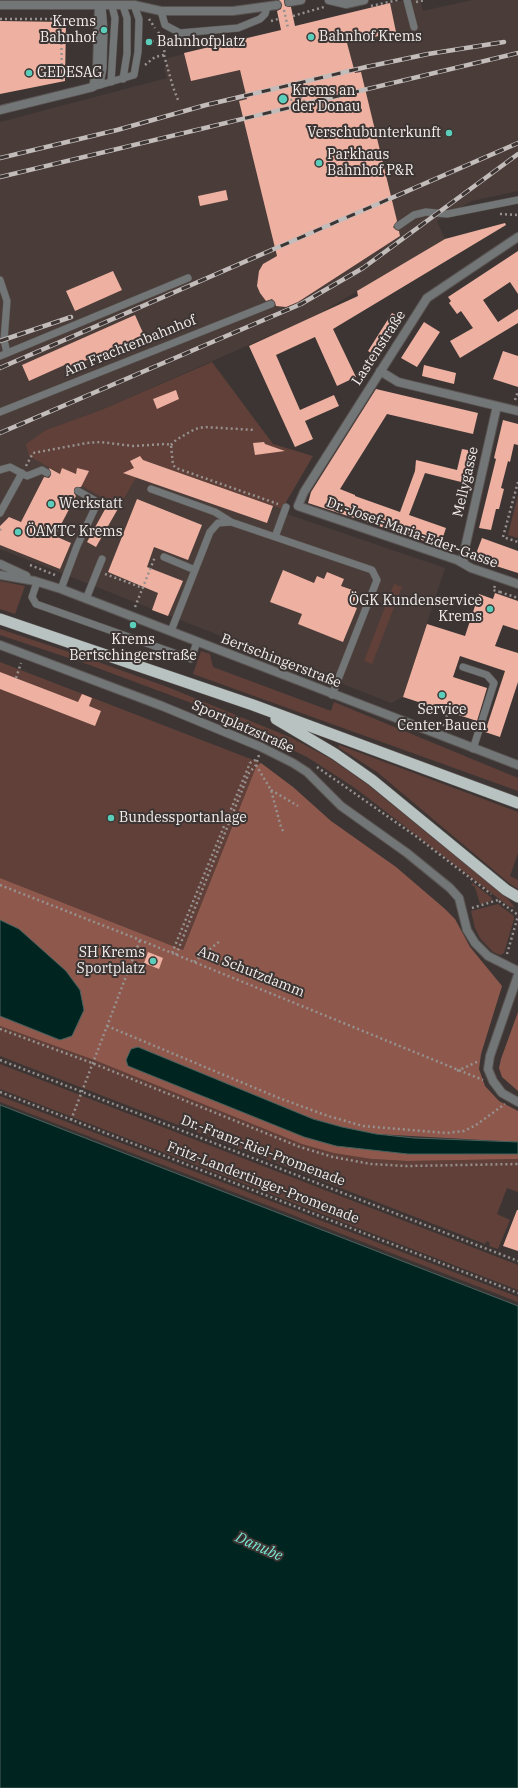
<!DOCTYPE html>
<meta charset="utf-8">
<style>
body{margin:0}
canvas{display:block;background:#3c3533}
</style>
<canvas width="518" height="1788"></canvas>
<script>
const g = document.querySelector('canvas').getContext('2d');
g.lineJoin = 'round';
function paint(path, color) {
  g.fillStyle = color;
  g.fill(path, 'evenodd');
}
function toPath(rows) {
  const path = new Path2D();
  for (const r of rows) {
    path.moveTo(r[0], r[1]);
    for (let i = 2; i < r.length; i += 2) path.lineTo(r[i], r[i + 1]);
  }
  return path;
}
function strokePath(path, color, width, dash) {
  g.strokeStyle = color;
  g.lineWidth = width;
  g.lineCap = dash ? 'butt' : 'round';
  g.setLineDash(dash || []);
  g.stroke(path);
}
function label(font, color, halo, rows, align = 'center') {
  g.font = font + ' "IBM Plex Serif",serif';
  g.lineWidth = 4;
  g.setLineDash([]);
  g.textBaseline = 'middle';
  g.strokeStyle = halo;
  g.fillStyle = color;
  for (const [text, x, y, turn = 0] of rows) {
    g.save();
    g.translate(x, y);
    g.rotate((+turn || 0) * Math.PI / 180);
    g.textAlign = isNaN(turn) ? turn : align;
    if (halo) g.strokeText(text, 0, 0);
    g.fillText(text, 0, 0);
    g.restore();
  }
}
paint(toPath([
 [404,0,420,0,423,11,472,0,518,0,518,191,472,201,437,221,445,239,317,315,101,410,46,430,119,507,146,461,282,509,281,512,290,515,445,568,403,697,391,703,0,549,0,122,167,78,164,69,168,58]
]), '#4a3c38');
paint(toPath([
 [212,362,273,444,313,456,282,509,146,461,119,507,29,456,26,444,46,430,101,410],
 [518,495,518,538,508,535],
 [0,581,25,586,15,614,0,609],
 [394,584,402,587,372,664,364,661],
 [0,629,90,659,170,688,292,738,331,759,368,785,508,899,515,908,507,905,355,788,307,757,202,707,87,664,0,635],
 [201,651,210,654,213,667,331,711,334,702,518,778,518,791,193,674],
 [0,662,261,763,256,767,183,950,0,878],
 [339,745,518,812,518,853,510,876,518,880,518,889,509,883,377,772,338,747],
 [473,883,492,898,491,901,480,904,475,887,471,885],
 [498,904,514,916,514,919,504,953,500,955,493,952,480,938,475,928,471,911],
 [0,1026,372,1159,407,1161,518,1159,518,1192,507,1188,497,1214,510,1220,498,1249,489,1246,490,1243,487,1241,485,1244,0,1056],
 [0,1064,518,1265,518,1290,0,1089],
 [0,1096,518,1297,518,1302,0,1102]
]), '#604039');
paint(toPath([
 [261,763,293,787,331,821,396,867,445,909,455,919,470,947,502,986,481,1054,479,1069,485,1086,499,1101,518,1111,518,1142,376,1134,342,1127,128,1066,304,1137,336,1146,408,1154,510,1153,518,1154,518,1159,407,1161,372,1159,334,1153,302,1144,97,1061,0,1026,0,1016,60,1040,19,929,0,920,0,878,183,950,256,767],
 [518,1012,518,1091,502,1077,499,1068,501,1059]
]), '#8e594c');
const water = toPath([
 [0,920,19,929,66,971,80,990,84,1010,72,1036,60,1040,0,1016,0,920],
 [138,1047,313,1119,342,1127,376,1134,414,1138,518,1142,518,1154,408,1154,336,1146,304,1137,128,1066,126,1060,131,1049,138,1047],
 [0,1105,518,1306,518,1788,0,1788,0,1105]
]);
paint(water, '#002520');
strokePath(water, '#49615e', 1);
paint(toPath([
 [279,0,284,0,285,6,291,7,295,26,390,3,396,32,347,43,355,73,361,72,397,221,393,227,396,230,399,231,400,236,298,302,286,307,276,306,275,302,272,299,266,301,260,293,257,286,259,271,263,264,277,256,239,101,247,99,240,70,191,81,184,53,281,30,277,11,281,9,282,5],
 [0,21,66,22,65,81,0,94],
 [226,190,228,200,200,206,198,196],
 [505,223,506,225,333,329,356,377,337,386,315,337,276,355,300,410,334,395,339,406,305,421,313,439,295,447,249,346,358,296,357,291,445,239],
 [518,251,518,294,510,282,483,300,498,322,518,309,518,323,460,358,450,341,473,328,461,311,457,314,449,303,451,301,448,297],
 [113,271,122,290,75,311,66,291],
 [392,313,402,319,378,357,368,351],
 [135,315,144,335,71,367,69,363,29,381,22,365],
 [424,322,440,332,417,367,401,358],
 [503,351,518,356,518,387,493,379],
 [424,365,456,373,454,384,422,376],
 [376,389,478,413,473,434,387,414,340,489,355,495,355,496,400,512,415,471,416,460,457,470,462,449,473,451,465,483,425,473,409,515,446,528,440,546,308,503,311,492],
 [176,390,179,399,157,409,153,399],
 [503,420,518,424,518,445,514,444,510,462,508,461,501,488,504,489,499,509,496,509,491,530,479,528,496,459,494,458],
 [264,442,265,444,285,451,255,455,253,443],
 [140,456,143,460,273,506,267,523,123,473,134,468,130,461],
 [49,468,60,474,62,468,76,474,77,468,89,471,81,487,76,487,74,489,74,493,76,496,55,536,71,543,60,569,0,545,0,526,9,517,21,522,44,477,49,478,51,475],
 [137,499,202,525,188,560,154,547,147,567,183,581,168,616,152,610,158,593,108,572],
 [109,502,119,507,96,547,87,542],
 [482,538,518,551,518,573,474,559],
 [283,570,314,583,317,576,324,579,327,572,344,579,341,586,358,592,352,606,357,608,343,642,298,624,302,614,270,602],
 [495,593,518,601,518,630,503,625,495,646,518,653,518,682,500,737,485,732,505,671,460,656,453,677,487,688,477,721,403,697,427,624,465,636,479,594,493,599],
 [0,672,78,702,82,694,92,698,89,706,101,711,95,726,0,689],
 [148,952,163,958,159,969,144,963],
 [517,1210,518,1210,518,1251,503,1246]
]), '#edb0a1');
const service = toPath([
 [407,0,414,27],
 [161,11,165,25,180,33,238,28,260,19,265,14,267,7],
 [123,79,127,54,127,18,123,6],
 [111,82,115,18,112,6],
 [100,85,103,68,104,30,102,6],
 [93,87,134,75,138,52,139,19,134,5],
 [398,226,414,215,426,212,447,214,518,200],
 [0,280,7,301,4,340,7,353],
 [0,356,188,278],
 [0,412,271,304],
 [0,470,10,467,27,476,42,470,47,473],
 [151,489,215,512,231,522],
 [0,513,22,473],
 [275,537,286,507],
 [164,557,195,570],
 [37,582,32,597,36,604,191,659,197,642],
 [61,589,77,546,95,508,94,500,78,491],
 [86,599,102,559],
 [171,631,210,532,218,523,231,522,372,570,377,580,332,695],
 [463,667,487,675,494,683,473,749]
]);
const minor = toPath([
 [329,0,346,4,364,0],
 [289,2,301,0],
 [0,5,134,5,161,11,233,11,277,5],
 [0,110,93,87,97,69,99,6],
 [518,237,427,298,304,492,298,506,457,560,471,568,518,584],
 [380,371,398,382,518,411],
 [464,563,463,557,497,406],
 [0,645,162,706,261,747,293,763,307,772,341,806,407,853,450,888,459,898,467,930,475,943,488,956,518,971],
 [518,975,490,1056,488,1069,493,1081,502,1093,518,1102]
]);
const tertiary = toPath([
 [0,564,26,576],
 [0,575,35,581,61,589,518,765]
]);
const trunk = toPath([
 [0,619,253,705,518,803],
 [276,719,335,754,372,780,506,890,518,897]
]);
strokePath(service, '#595351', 8);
strokePath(minor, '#595351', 10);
strokePath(tertiary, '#595351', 10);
strokePath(trunk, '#595351', 12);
strokePath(toPath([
 [416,2,425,0],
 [371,6,398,0],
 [284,10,288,28],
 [293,16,324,7],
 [0,19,61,19,62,81],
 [149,19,155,28],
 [271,21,278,19],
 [158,32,165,44,164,55,173,87,178,100],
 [416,35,418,42],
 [147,40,165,44,178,43],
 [145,65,155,57,164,55],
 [301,85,304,102],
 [302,94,326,89],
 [299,100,297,94,284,96,285,101,297,99,303,97],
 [500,214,518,215],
 [515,400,518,391],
 [171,445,176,440,195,429,204,427,255,430],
 [26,466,33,453,87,443,101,442,133,446,166,444,171,445,173,465,176,468,278,504],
 [518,482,503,537,518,542],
 [0,530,1,529],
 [30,565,55,575],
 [105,574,143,588],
 [495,586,493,590,500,592,499,595],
 [500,592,518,598],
 [135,607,155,557],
 [16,678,21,663],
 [443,726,448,712],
 [256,765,271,790,281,827,284,833],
 [317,767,417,837,491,894],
 [271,790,298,806],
 [0,885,140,940,483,1080],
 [499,901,518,915],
 [472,908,498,900],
 [172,953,250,763,257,759],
 [507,954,518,916],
 [176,955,249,773,256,765,259,755],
 [194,962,220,941],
 [107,1026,279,1098,328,1116,363,1126,447,1133,464,1131,476,1125,505,1104],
 [0,1029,92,1063,300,1147,333,1157,371,1164,406,1166,518,1164],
 [0,1060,518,1261],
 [457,1071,479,1061],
 [0,1092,518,1293],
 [71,1120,140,940]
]), '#97918f', 2.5, [2, 3]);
strokePath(service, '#727676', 7);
strokePath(minor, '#727676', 8);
strokePath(tertiary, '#727676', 8);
strokePath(trunk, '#b8c2c0', 11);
const rail = toPath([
 [0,158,117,130,206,105,366,67,428,54,504,42],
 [0,177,518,53],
 [0,341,71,317],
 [0,368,518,143],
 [0,433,301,304,363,268,518,154]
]);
strokePath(rail, '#c2bcbb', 4.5);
strokePath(rail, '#3c3533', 3, [9]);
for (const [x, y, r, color] of [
 [104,30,4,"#5bcebb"],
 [311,37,4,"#5bcebb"],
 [149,42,4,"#5bcebb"],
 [29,73,4,"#5bcebb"],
 [283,99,5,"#5bcebb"],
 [449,133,4,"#5bcebb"],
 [319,163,4,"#5bcebb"],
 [51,504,4,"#5bcebb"],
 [18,532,4,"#5bcebb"],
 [490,609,4,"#5bcebb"],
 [133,625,4,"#5bcebb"],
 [442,695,4,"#5bcebb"],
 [111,818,4,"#5bcebb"],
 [153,961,4,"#5bcebb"]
]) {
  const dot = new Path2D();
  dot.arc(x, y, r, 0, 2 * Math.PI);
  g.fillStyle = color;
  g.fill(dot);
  strokePath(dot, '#3c3533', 1.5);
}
label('14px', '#f3eeed', '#3c3533', [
 ["Krems",96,22,"right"],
 ["Bahnhof",96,38,"right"],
 ["Bahnhof Krems",319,37],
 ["Bahnhofplatz",157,42],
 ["GEDESAG",37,73],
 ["Krems an",292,91],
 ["der Donau",292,107],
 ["Verschubunterkunft",441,133,"right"],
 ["Parkhaus",327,155],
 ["Bahnhof P&R",327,171],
 ["Werkstatt",59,504],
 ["ÖAMTC Krems",26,532],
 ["ÖGK Kundenservice",482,601,"right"],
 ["Krems",482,617,"right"],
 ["Krems",133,640,"center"],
 ["Bertschingerstraße",133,656,"center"],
 ["Service",442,710,"center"],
 ["Center Bauen",442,726,"center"],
 ["Bundessportanlage",119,818],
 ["SH Krems",145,953,"right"],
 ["Sportplatz",145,969,"right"]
], 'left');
label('14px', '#f3eeed', '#3c3533', [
 ["Am Frachtenbahnhof",130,346,-22],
 ["Lastenstraße",379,348,-57],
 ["Mellygasse",466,482,-77],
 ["Dr.-Josef-Maria-Eder-Gasse",412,533,20],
 ["Bertschingerstraße",281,661,21],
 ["Sportplatzstraße",243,727,24],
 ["Am Schutzdamm",251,972,22],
 ["Dr.-Franz-Riel-Promenade",263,1151,21],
 ["Fritz-Landertinger-Promenade",263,1183,21]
]);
label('italic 15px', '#7ce8d6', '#3c3533', [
 ["Danube",259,1547,24]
]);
</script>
